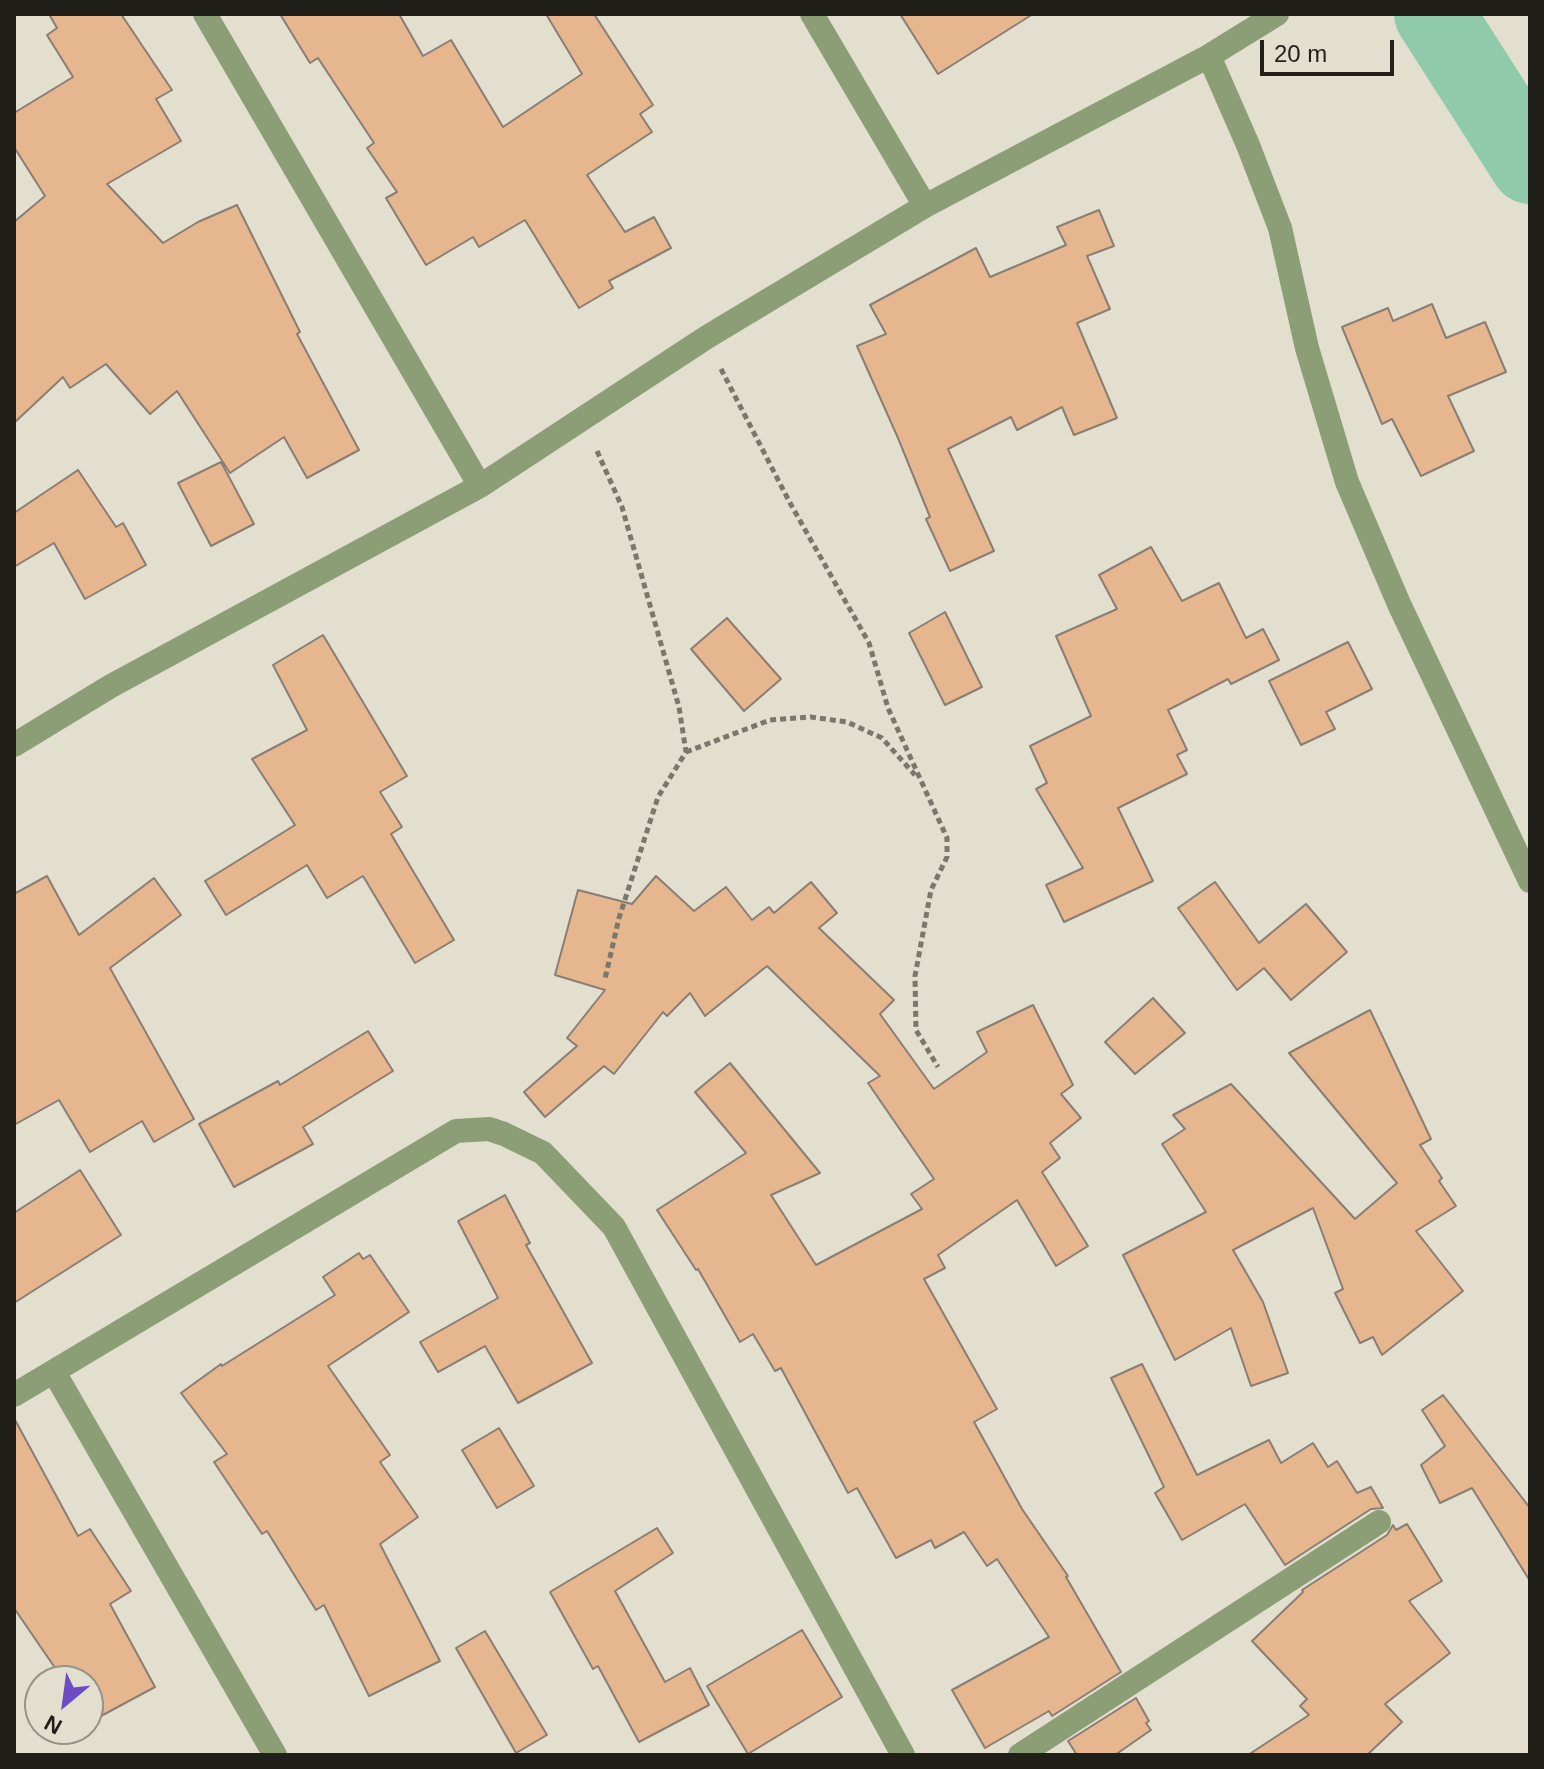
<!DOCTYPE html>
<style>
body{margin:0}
#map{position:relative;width:1544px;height:1769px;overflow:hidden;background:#e3dfcf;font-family:Helvetica,sans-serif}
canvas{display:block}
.frame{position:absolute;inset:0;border:16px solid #211f1a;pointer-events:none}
.north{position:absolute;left:24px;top:1665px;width:80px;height:80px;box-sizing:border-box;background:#e3dfcf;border:2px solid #959287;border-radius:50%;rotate:209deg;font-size:22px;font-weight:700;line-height:32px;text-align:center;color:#211f1a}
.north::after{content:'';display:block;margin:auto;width:28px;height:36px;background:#6c4bc4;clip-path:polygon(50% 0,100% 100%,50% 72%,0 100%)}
.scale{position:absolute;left:1260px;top:40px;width:134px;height:36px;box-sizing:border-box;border:4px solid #211f1a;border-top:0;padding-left:10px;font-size:24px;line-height:28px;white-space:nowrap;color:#211f1a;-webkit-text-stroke:6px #e3dfcf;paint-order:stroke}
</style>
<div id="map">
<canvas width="1544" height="1769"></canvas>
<div class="frame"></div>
<div class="north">N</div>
<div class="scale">20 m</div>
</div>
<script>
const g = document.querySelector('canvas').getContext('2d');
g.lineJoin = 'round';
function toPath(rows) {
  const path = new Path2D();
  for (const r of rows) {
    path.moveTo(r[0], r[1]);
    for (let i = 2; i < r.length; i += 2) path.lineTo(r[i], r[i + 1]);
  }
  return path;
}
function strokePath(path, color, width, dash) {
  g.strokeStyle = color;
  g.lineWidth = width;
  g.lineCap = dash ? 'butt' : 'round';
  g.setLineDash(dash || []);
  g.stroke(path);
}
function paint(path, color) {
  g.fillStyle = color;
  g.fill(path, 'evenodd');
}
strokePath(toPath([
 [1434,14,1530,164]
]), '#8fcaaa', 80);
const building = toPath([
 [49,14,121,14,172,90,156,99,181,141,107,184,163,243,198,222,237,205,300,332,297,334,359,450,307,478,284,437,230,473,177,391,150,414,106,364,70,388,63,377,14,423,14,222,45,196,14,147,14,113,73,77,47,35,57,28,49,14],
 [280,14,399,14,423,56,451,40,503,127,582,74,546,14,594,14,653,105,640,114,652,132,587,175,625,232,654,217,671,248,609,281,613,288,579,308,525,220,479,247,473,237,426,265,386,198,397,192,367,148,374,143,318,58,310,63,280,14],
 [900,14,1033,14,938,74,900,14],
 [1099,210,1114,246,1087,256,1110,309,1077,323,1117,418,1074,435,1062,407,1017,430,1011,417,948,449,994,551,950,571,926,519,930,517,898,438,857,346,886,334,870,305,976,248,990,277,1066,245,1057,227,1099,210],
 [1432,304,1446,338,1485,322,1506,372,1448,396,1474,451,1421,476,1392,419,1382,424,1342,327,1388,308,1393,321,1432,304],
 [221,462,254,524,211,546,178,483,221,462],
 [78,470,116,527,123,523,146,565,85,599,54,543,14,567,14,513,78,470],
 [1151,547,1182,601,1219,583,1246,638,1263,629,1279,660,1231,684,1228,679,1168,710,1187,750,1177,755,1187,774,1118,808,1153,881,1064,922,1046,885,1083,868,1036,789,1047,783,1030,746,1091,716,1056,636,1117,609,1099,575,1151,547],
 [945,612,982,687,945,705,909,633,945,612],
 [727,618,781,679,744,711,691,649,727,618],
 [323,635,407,776,380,792,402,827,391,834,454,940,415,963,363,876,327,898,307,865,226,915,205,881,295,825,252,759,307,730,273,665,323,635],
 [1348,642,1372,689,1326,712,1335,729,1301,745,1269,681,1348,642],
 [47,876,79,935,154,878,181,915,110,968,194,1119,154,1142,142,1121,90,1152,59,1100,14,1125,14,894,47,876],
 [656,876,694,911,726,887,752,920,769,907,774,913,811,882,837,913,819,928,894,1000,880,1014,934,1089,987,1052,977,1032,1033,1005,1073,1085,1061,1094,1081,1118,1050,1143,1060,1158,1042,1172,1088,1246,1056,1266,1017,1200,938,1255,945,1268,924,1279,997,1409,974,1422,1022,1509,1068,1576,1066,1577,1121,1672,1052,1716,1049,1711,985,1748,952,1690,1049,1637,997,1559,987,1566,964,1532,935,1548,931,1540,896,1558,857,1488,848,1493,781,1368,775,1371,753,1334,740,1342,698,1269,696,1270,657,1210,746,1153,695,1092,730,1063,820,1173,771,1195,816,1265,922,1209,911,1194,934,1179,868,1083,880,1076,767,966,705,1016,690,993,667,1016,663,1012,614,1074,604,1066,545,1117,524,1092,577,1046,567,1038,605,990,555,975,578,890,632,904,656,876],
 [1215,882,1259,943,1306,904,1347,952,1291,1000,1264,968,1237,990,1178,908,1215,882],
 [1153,998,1185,1033,1135,1074,1105,1042,1153,998],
 [1370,1010,1431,1139,1420,1145,1442,1178,1439,1181,1456,1206,1416,1231,1463,1291,1382,1355,1373,1337,1360,1343,1335,1293,1343,1289,1313,1208,1233,1250,1263,1302,1288,1373,1251,1386,1231,1328,1175,1360,1123,1255,1206,1212,1162,1144,1185,1129,1173,1115,1231,1084,1355,1219,1397,1183,1289,1053,1370,1010],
 [368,1031,393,1071,303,1127,313,1144,234,1187,199,1124,278,1081,280,1085,368,1031],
 [80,1170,121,1235,14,1303,14,1213,80,1170],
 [505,1195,530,1243,526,1245,592,1363,518,1403,485,1346,438,1372,420,1342,498,1298,458,1221,505,1195],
 [359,1253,363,1259,370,1255,409,1312,328,1366,390,1455,380,1462,418,1517,380,1544,440,1661,369,1696,324,1605,316,1610,267,1531,262,1534,214,1462,227,1454,181,1393,221,1364,222,1366,335,1295,323,1277,359,1253],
 [1142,1364,1197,1475,1269,1440,1281,1463,1313,1443,1328,1467,1337,1461,1357,1493,1371,1487,1383,1508,1371,1509,1285,1565,1245,1504,1182,1540,1155,1493,1164,1487,1111,1378,1142,1364],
 [1443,1395,1530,1508,1530,1581,1472,1488,1440,1503,1421,1465,1445,1446,1422,1410,1443,1395],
 [14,1418,78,1536,90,1529,131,1591,110,1604,155,1687,88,1723,88,1681,64,1681,14,1608,14,1418],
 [499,1428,534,1486,497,1508,462,1450,499,1428],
 [1407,1524,1442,1581,1409,1601,1450,1653,1385,1704,1402,1722,1367,1755,1248,1755,1309,1715,1300,1706,1307,1699,1252,1641,1303,1592,1302,1590,1387,1535,1393,1525,1396,1530,1407,1524],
 [657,1528,673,1553,615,1591,665,1682,690,1668,709,1705,639,1742,598,1666,593,1669,550,1592,657,1528],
 [802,1630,842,1697,748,1754,707,1686,802,1630],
 [485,1631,547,1735,516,1753,456,1648,485,1631],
 [1136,1698,1149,1721,1146,1723,1151,1730,1115,1755,1077,1755,1068,1741,1136,1698]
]);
paint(building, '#e6b78f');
strokePath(building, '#8a7e74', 2);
strokePath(toPath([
 [721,369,790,503,869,643,888,708,947,838,947,857,931,890,915,976,916,1030,938,1067],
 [597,451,622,507,679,707,686,752,658,797,619,918,605,979],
 [686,752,770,720,811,717,847,722,882,738,915,775]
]), '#7a776d', 5, [6, 4]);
strokePath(toPath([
 [205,14,480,486],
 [812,14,925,206],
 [1209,56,1248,145,1280,228,1307,348,1347,482,1399,604,1530,881],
 [14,745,111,686,480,486,707,337,925,206,1209,56,1277,14],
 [54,1372,275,1755],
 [14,1395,456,1131,489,1129,504,1134,543,1153,614,1227,903,1755],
 [1020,1755,1379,1522]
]), '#8c9e76', 24);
</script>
